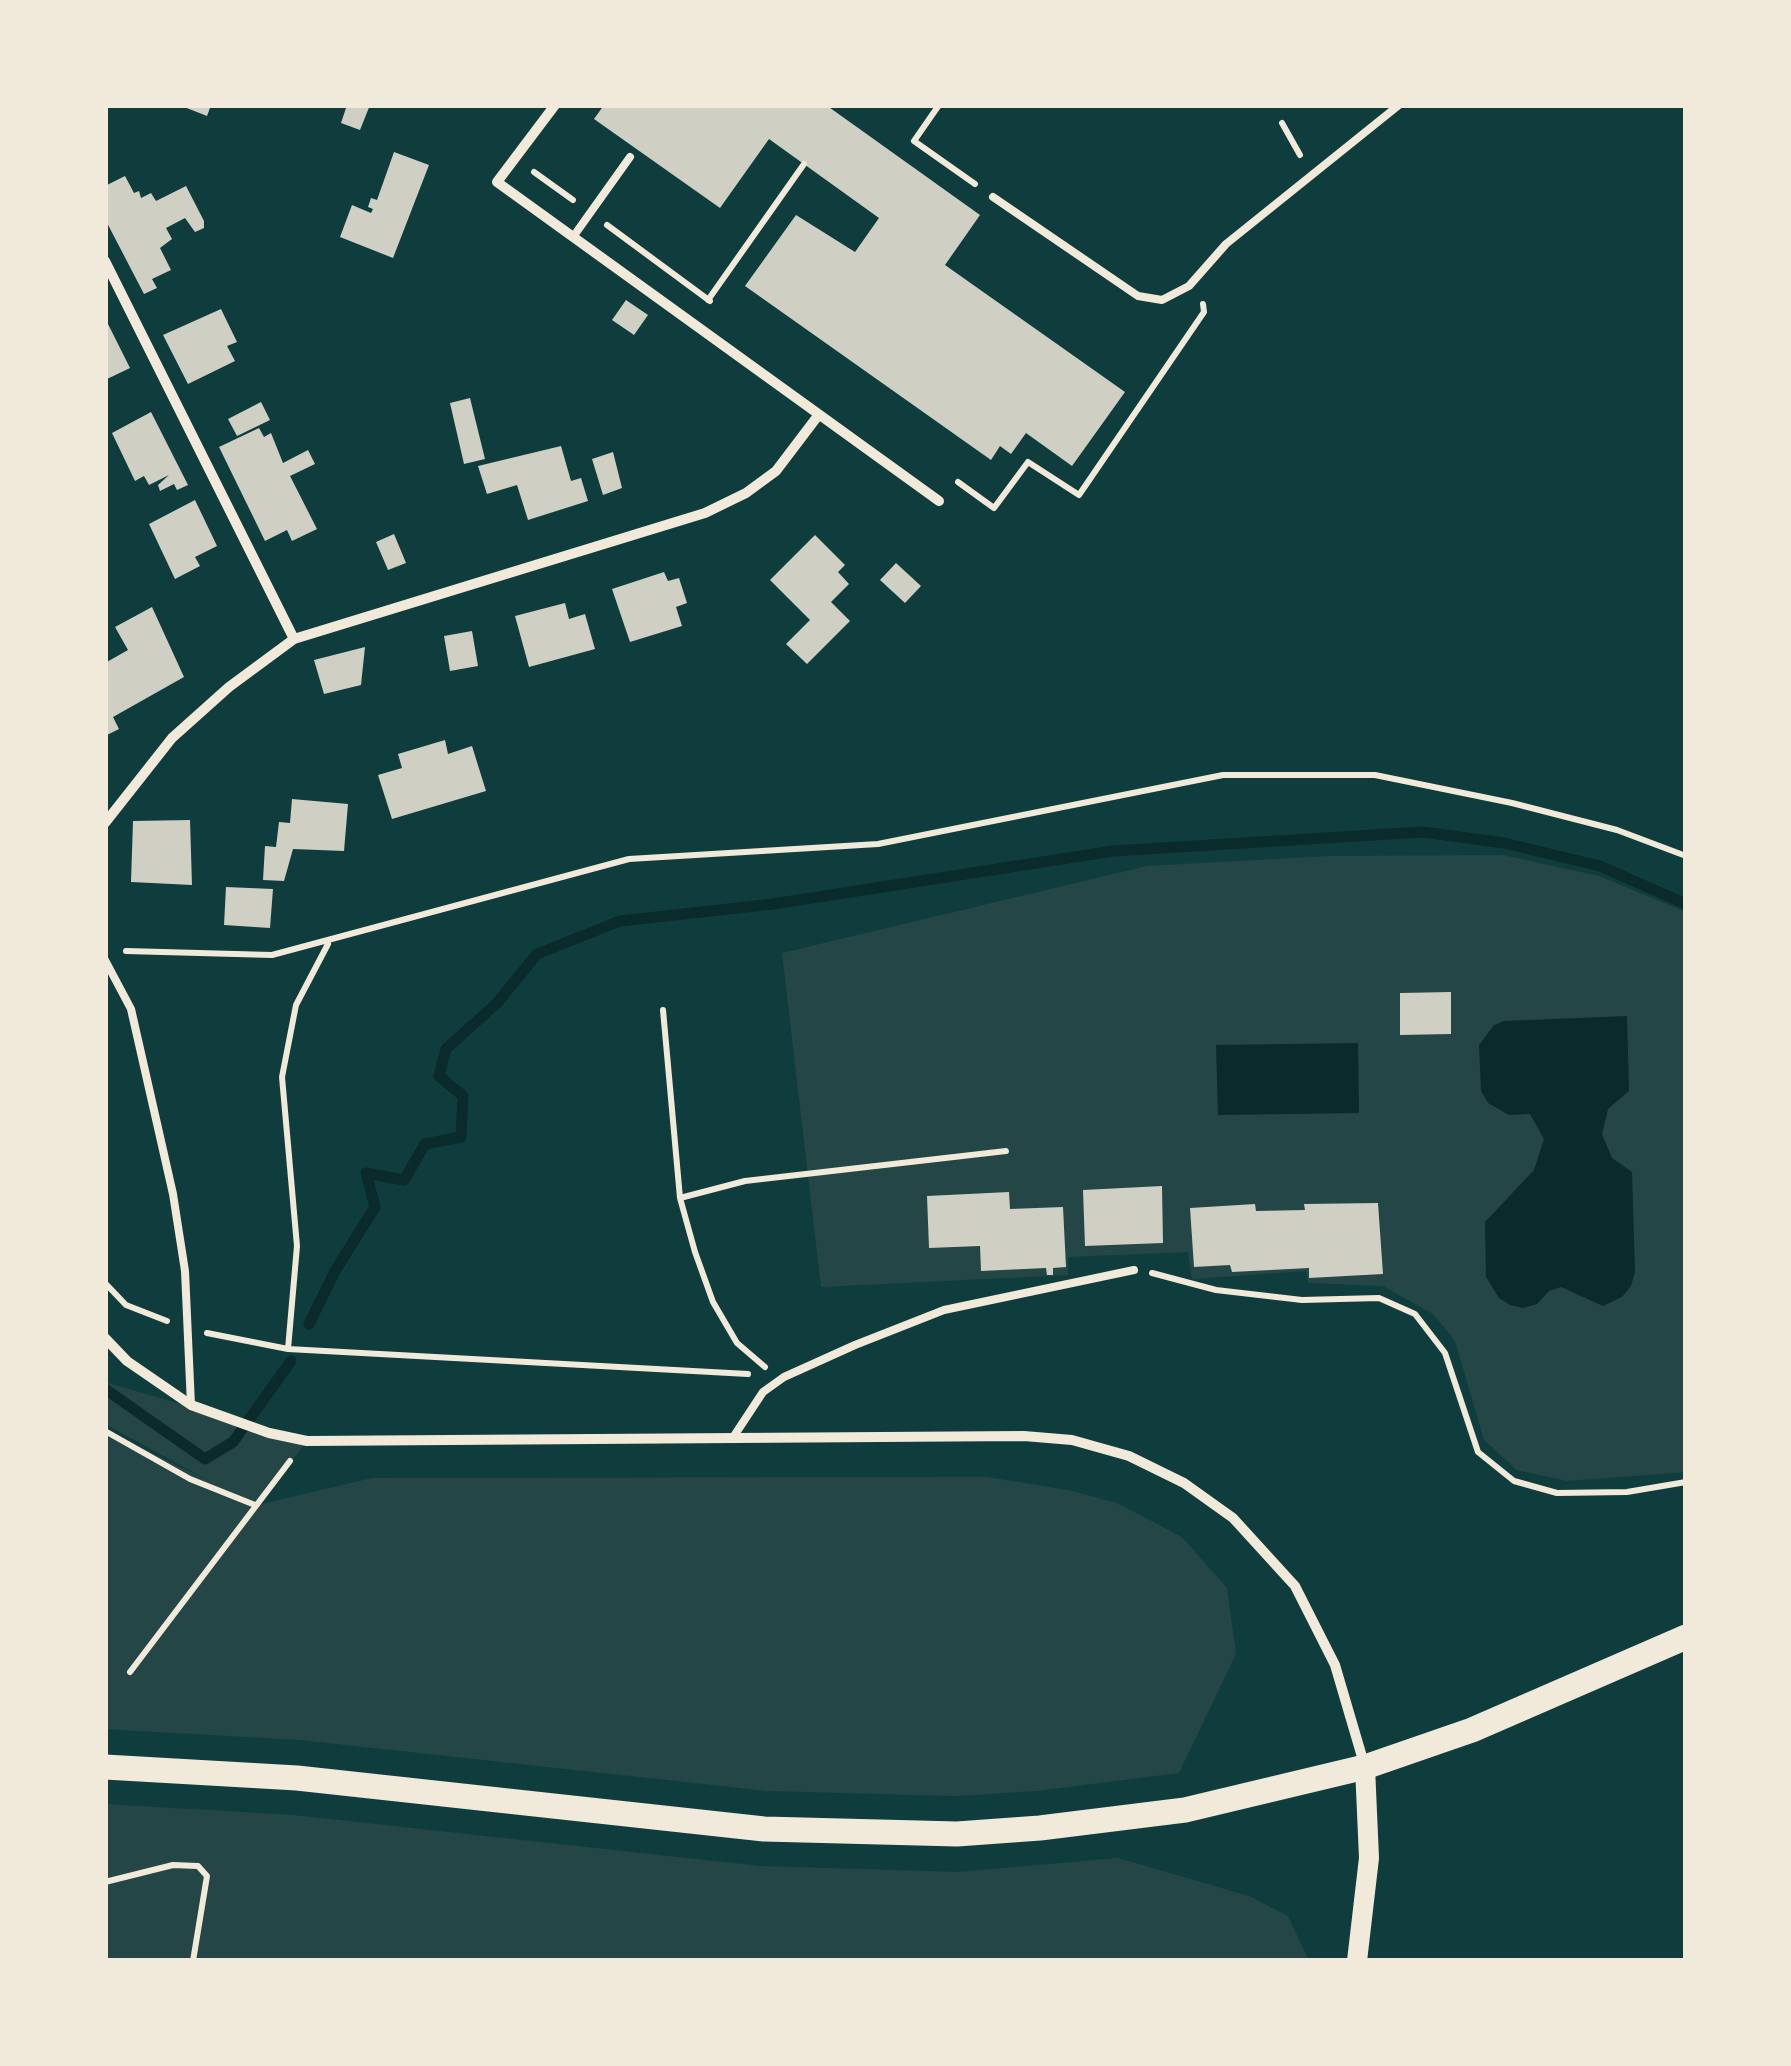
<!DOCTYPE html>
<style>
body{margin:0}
#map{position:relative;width:1791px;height:2066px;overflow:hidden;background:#0f3d3e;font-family:"Public Sans",sans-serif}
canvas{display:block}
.frame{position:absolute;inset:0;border:108px solid #f1e9da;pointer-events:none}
</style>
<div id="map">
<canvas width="1791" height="2066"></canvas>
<div class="frame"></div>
</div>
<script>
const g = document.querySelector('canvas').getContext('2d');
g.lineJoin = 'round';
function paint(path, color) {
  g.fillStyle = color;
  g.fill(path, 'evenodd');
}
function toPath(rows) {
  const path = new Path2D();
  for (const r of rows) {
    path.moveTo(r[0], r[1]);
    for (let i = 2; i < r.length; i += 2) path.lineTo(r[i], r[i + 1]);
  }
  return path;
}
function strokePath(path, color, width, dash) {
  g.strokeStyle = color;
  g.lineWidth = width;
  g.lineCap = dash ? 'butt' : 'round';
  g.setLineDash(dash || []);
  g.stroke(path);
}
paint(toPath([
 [1503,855,1599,876,1686,912,1686,1472,1567,1481,1517,1470,1484,1440,1455,1341,1433,1314,1383,1286,1308,1283,1306,1271,1192,1279,1188,1252,1068,1257,1068,1275,821,1287,782,953,1147,866,1329,856],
 [105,1382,307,1441,257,1505,372,1478,987,1477,1068,1490,1117,1503,1182,1537,1227,1588,1236,1654,1179,1773,1037,1791,955,1796,767,1791,300,1740,105,1729,105,1430,213,1483,105,1424],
 [105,1804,293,1815,761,1866,958,1872,1118,1858,1249,1896,1288,1916,1309,1961,105,1961]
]), '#244646');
paint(toPath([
 [1627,1016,1629,1091,1608,1109,1602,1134,1612,1158,1632,1172,1635,1272,1631,1286,1622,1297,1603,1306,1561,1287,1549,1291,1537,1304,1523,1308,1510,1305,1499,1298,1486,1277,1485,1222,1534,1170,1544,1139,1530,1114,1509,1115,1488,1103,1481,1091,1479,1045,1494,1025,1504,1021],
 [1358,1043,1359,1113,1218,1115,1216,1045]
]), '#0a2a2b');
strokePath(toPath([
 [309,1324,335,1271,375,1207,366,1173,404,1180,425,1144,461,1137,463,1096,439,1076,446,1049,497,1003,537,954,620,921,773,904,1113,851,1423,832,1504,843,1600,866,1686,904],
 [105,1389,205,1459,233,1442,291,1361]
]), '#0a2a2b', 11);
paint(toPath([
 [179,105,211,105,207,116],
 [347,105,370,105,360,130,341,123],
 [604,105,826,105,980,215,945,265,1125,392,1072,466,1026,433,1011,454,1000,446,991,460,745,286,796,215,855,252,879,218,769,139,720,208,594,119],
 [394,152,429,165,393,258,340,237,352,205,371,213,373,209,368,207,371,198,377,200],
 [125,176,134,193,139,191,141,198,151,193,156,201,186,186,204,221,204,228,195,232,185,218,166,228,172,239,160,248,171,270,152,279,157,288,144,294,105,219,105,186],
 [626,300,648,315,634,335,612,320],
 [221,309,237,342,227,346,235,361,188,384,163,335],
 [105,318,130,368,105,380],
 [470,398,485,459,464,464,450,403],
 [261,402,270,420,237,436,228,419],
 [151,412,188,485,177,490,174,484,160,491,158,485,169,475,149,485,144,476,135,481,112,433],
 [259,428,264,437,271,433,283,463,308,450,315,464,290,476,317,529,292,541,287,530,265,541,219,447],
 [561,446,571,481,581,478,588,501,528,520,517,485,487,494,478,466],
 [613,452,622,488,603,495,592,459],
 [195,500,217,546,195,557,200,566,175,579,149,524],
 [394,534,406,563,388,570,376,542],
 [815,535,845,565,838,572,849,584,831,602,850,621,807,664,786,644,810,620,770,580],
 [896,563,921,586,905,603,880,580],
 [664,572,668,581,679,578,687,603,676,607,682,626,630,642,612,589],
 [565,603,569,619,585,614,595,649,529,667,515,616],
 [152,607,184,677,113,717,119,729,105,736,105,663,128,650,115,627],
 [472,631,478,666,450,671,444,636],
 [365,647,361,685,324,694,314,660],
 [445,740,448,754,472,746,486,791,392,819,378,775,402,768,398,754],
 [292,799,348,804,344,851,293,849,284,881,263,880,265,846,276,847,279,822,290,823],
 [190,820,192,885,131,882,133,821],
 [226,887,273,889,270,928,224,925],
 [1451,992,1451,1034,1400,1035,1400,993],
 [1162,1186,1163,1243,1085,1246,1083,1190],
 [1009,1192,1010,1209,1063,1207,1066,1267,1053,1268,1053,1275,1047,1275,1046,1268,981,1271,980,1246,929,1248,927,1196],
 [1378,1203,1383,1274,1309,1278,1309,1268,1232,1272,1230,1265,1194,1267,1190,1208,1255,1204,1256,1211,1305,1210,1304,1204]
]), '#cfcfc3');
strokePath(toPath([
 [939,105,914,141,975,184],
 [1282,123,1300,155],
 [534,172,573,200],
 [607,225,710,301],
 [708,300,804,164],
 [958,482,994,508,1028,462,1079,495,1204,312,1203,304],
 [126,951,272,955,629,859,878,844,1223,775,1375,775,1512,803,1617,830,1686,856],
 [663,1010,680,1198,695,1252,713,1302,737,1343,765,1367],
 [680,1198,745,1181,1006,1151],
 [1152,1273,1216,1290,1302,1300,1379,1298,1415,1314,1445,1353,1478,1452,1514,1481,1557,1493,1627,1492,1686,1482],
 [105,1283,126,1305,167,1321],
 [207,1333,288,1349,748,1374],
 [288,1349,297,1246,282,1077,296,1005,328,944],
 [105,1431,190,1479,255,1505],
 [130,1672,290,1461],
 [105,1882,173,1865,198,1866,207,1876,193,1961]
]), '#f1e9da', 6);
strokePath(toPath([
 [993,197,1138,296,1162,300,1189,286,1226,244,1399,105],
 [573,237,630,157],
 [105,960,131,1009,173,1194,185,1271,191,1405],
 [734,1436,763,1392,784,1377,855,1345,944,1310,1134,1270]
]), '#f1e9da', 8);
strokePath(toPath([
 [555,105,497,182,939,501],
 [105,261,294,639],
 [105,823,172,738,229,687,294,639,705,513,746,493,776,471,817,417],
 [105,1338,127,1361,191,1405,269,1433,307,1441,1024,1436,1072,1440,1129,1456,1184,1483,1233,1518,1295,1586,1335,1665,1365,1767]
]), '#f1e9da', 10);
strokePath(toPath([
 [1357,1961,1369,1858,1365,1767]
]), '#f1e9da', 20);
strokePath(toPath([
 [105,1767,297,1778,764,1829,957,1834,1040,1828,1185,1810,1365,1767,1472,1730,1686,1637]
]), '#f1e9da', 25);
</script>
